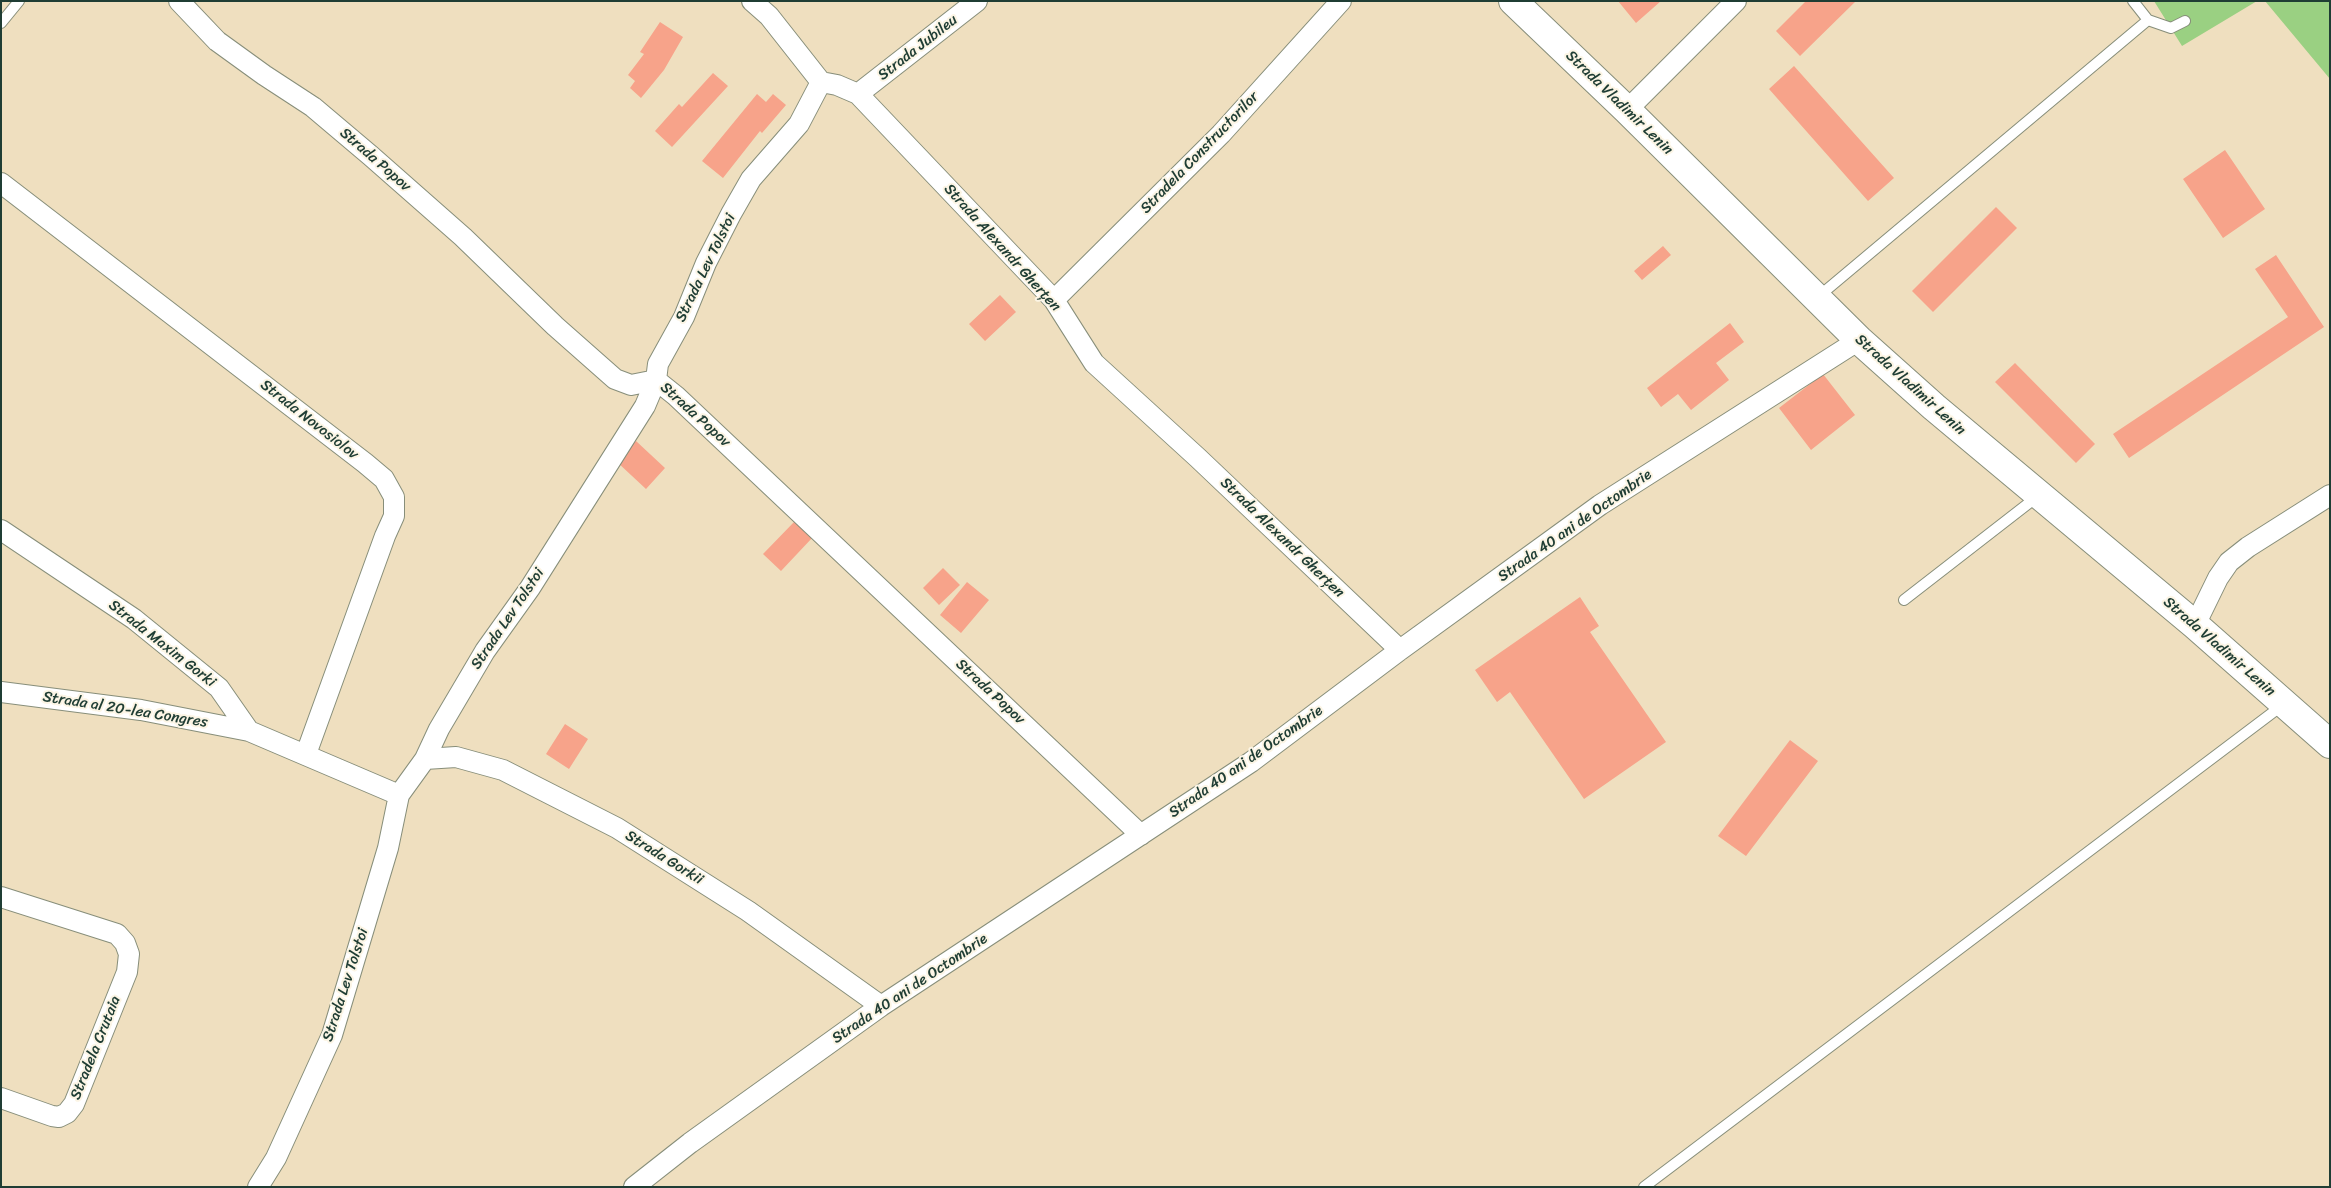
<!DOCTYPE html>
<meta charset="utf-8">
<style>
body{margin:0}
#map{position:relative;width:2331px;height:1188px;overflow:hidden;background:#efdfbf;font-family:Sriracha,sans-serif}
canvas{display:block}
.frame{position:absolute;inset:0;border:2px solid #1f3d34;pointer-events:none}
</style>
<div id="map">
<canvas width="2331" height="1188"></canvas>
<div class="frame"></div>
</div>
<script>
const g = document.querySelector('canvas').getContext('2d');
g.lineJoin = 'round';
function paint(path, color) {
  g.fillStyle = color;
  g.fill(path, 'evenodd');
}
function toPath(rows) {
  const path = new Path2D();
  for (const r of rows) {
    path.moveTo(r[0], r[1]);
    for (let i = 2; i < r.length; i += 2) path.lineTo(r[i], r[i + 1]);
  }
  return path;
}
function strokePath(path, color, width, dash) {
  g.strokeStyle = color;
  g.lineWidth = width;
  g.lineCap = dash ? 'butt' : 'round';
  g.setLineDash(dash || []);
  g.stroke(path);
}
function label(font, color, halo, rows, align = 'center') {
  g.font = font + ' Sriracha,sans-serif';
  g.lineWidth = 4;
  g.setLineDash([]);
  g.textBaseline = 'middle';
  g.strokeStyle = halo;
  g.fillStyle = color;
  for (const [text, x, y, turn = 0] of rows) {
    g.save();
    g.translate(x, y);
    g.rotate((+turn || 0) * Math.PI / 180);
    g.textAlign = isNaN(turn) ? turn : align;
    if (halo) g.strokeText(text, 0, 0);
    g.fillText(text, 0, 0);
    g.restore();
  }
}
paint(toPath([
 [2154,1,2257,1,2182,46],
 [2265,1,2330,1,2330,79]
]), '#9ad082');
paint(toPath([
 [1618,1,1661,1,1636,23],
 [1806,1,1856,1,1800,56,1776,31],
 [660,22,683,37,664,70,641,98,630,88,635,81,628,75,644,54,640,52],
 [1794,66,1894,178,1868,201,1769,89],
 [713,73,728,86,672,147,655,131,679,104,682,107],
 [757,94,766,102,773,94,786,105,762,133,760,131,723,178,702,161],
 [2225,150,2265,209,2223,238,2183,179],
 [1996,207,2017,228,1933,312,1912,291],
 [1663,246,1671,255,1642,280,1634,271],
 [2276,255,2324,327,2129,458,2113,434,2288,317,2255,269],
 [1000,295,1016,312,985,341,969,324],
 [1730,323,1744,342,1716,363,1729,380,1691,410,1678,394,1661,407,1647,388],
 [2015,363,2095,444,2076,463,1995,382],
 [1823,374,1855,415,1811,450,1779,408],
 [636,441,665,468,646,489,617,462],
 [795,521,813,537,781,571,763,554],
 [943,568,960,585,939,605,923,588],
 [967,582,989,600,961,633,940,615],
 [1580,597,1599,626,1590,632,1666,742,1584,799,1510,692,1497,702,1475,670],
 [565,724,588,739,569,769,546,754],
 [1790,740,1818,761,1746,856,1718,836]
]), '#f7a38a');
const service = toPath([
 [2133,1,2148,20,2171,28,2185,21],
 [1,23,19,1],
 [1818,297,2148,20],
 [1904,600,2038,496],
 [1644,1187,2284,704]
]);
const minor = toPath([
 [179,1,217,41,264,75,313,107,371,156,463,237,555,326,615,379,631,385,656,380,676,396,1141,835],
 [752,1,769,16,821,82,837,85,858,94,1054,300,1094,363,1198,458,1400,650],
 [858,94,977,1],
 [1627,110,1736,1],
 [1,183,365,463,384,479,394,497,394,516,385,536,306,754],
 [1054,300,1221,134,1341,1],
 [1,530,134,619,219,688,249,731,399,795],
 [2195,625,2218,578,2229,562,2248,547,2330,495],
 [1,692,141,710,249,731],
 [425,759,456,757,503,770,617,828,748,911,881,1006],
 [1,897,117,934,125,943,129,954,127,972,74,1104,67,1113,59,1117,52,1116,1,1098],
 [258,1187,276,1158,332,1035,388,848,399,795,425,759,439,729,485,651,530,588,645,406,656,380,658,364,684,317,706,263,731,214,751,179,799,124,821,82],
 [634,1187,690,1143,881,1006,1251,762,1400,650,1600,505,1859,340]
]);
const primary = toPath([
 [1513,1,1627,110,1859,340,1934,407,2195,625,2330,744]
]);
strokePath(service, '#878e7a', 12);
strokePath(minor, '#878e7a', 22);
strokePath(primary, '#878e7a', 30);
strokePath(service, '#fff', 10);
strokePath(minor, '#fff', 20);
strokePath(primary, '#fff', 28);
label('15px', '#1f3d34', '#fcf5e5', [
 ["Strada Jubileu",918,48,-38],
 ["Strada Vladimir Lenin",1619,103,44],
 ["Stradela Constructorilor",1200,153,-46],
 ["Strada Popov",375,160,41],
 ["Strada Alexandr Gherțen",1002,248,48],
 ["Strada Lev Tolstoi",706,268,-64],
 ["Strada Vladimir Lenin",1910,385,42],
 ["Strada Popov",695,415,42],
 ["Strada Novosiolov",309,420,38],
 ["Strada 40 ani de Octombrie",1575,526,-35],
 ["Strada Alexandr Gherțen",1282,538,44],
 ["Strada Lev Tolstoi",508,619,-56],
 ["Strada Maxim Gorki",162,644,38],
 ["Strada Vladimir Lenin",2219,647,41],
 ["Strada Popov",990,692,43],
 ["Strada al 20-lea Congres",125,710,9],
 ["Strada 40 ani de Octombrie",1246,762,-35],
 ["Strada Gorkii",664,858,32],
 ["Strada Lev Tolstoi",346,985,-72],
 ["Strada 40 ani de Octombrie",910,989,-34],
 ["Stradela Crutaia",96,1048,-68]
]);
</script>
